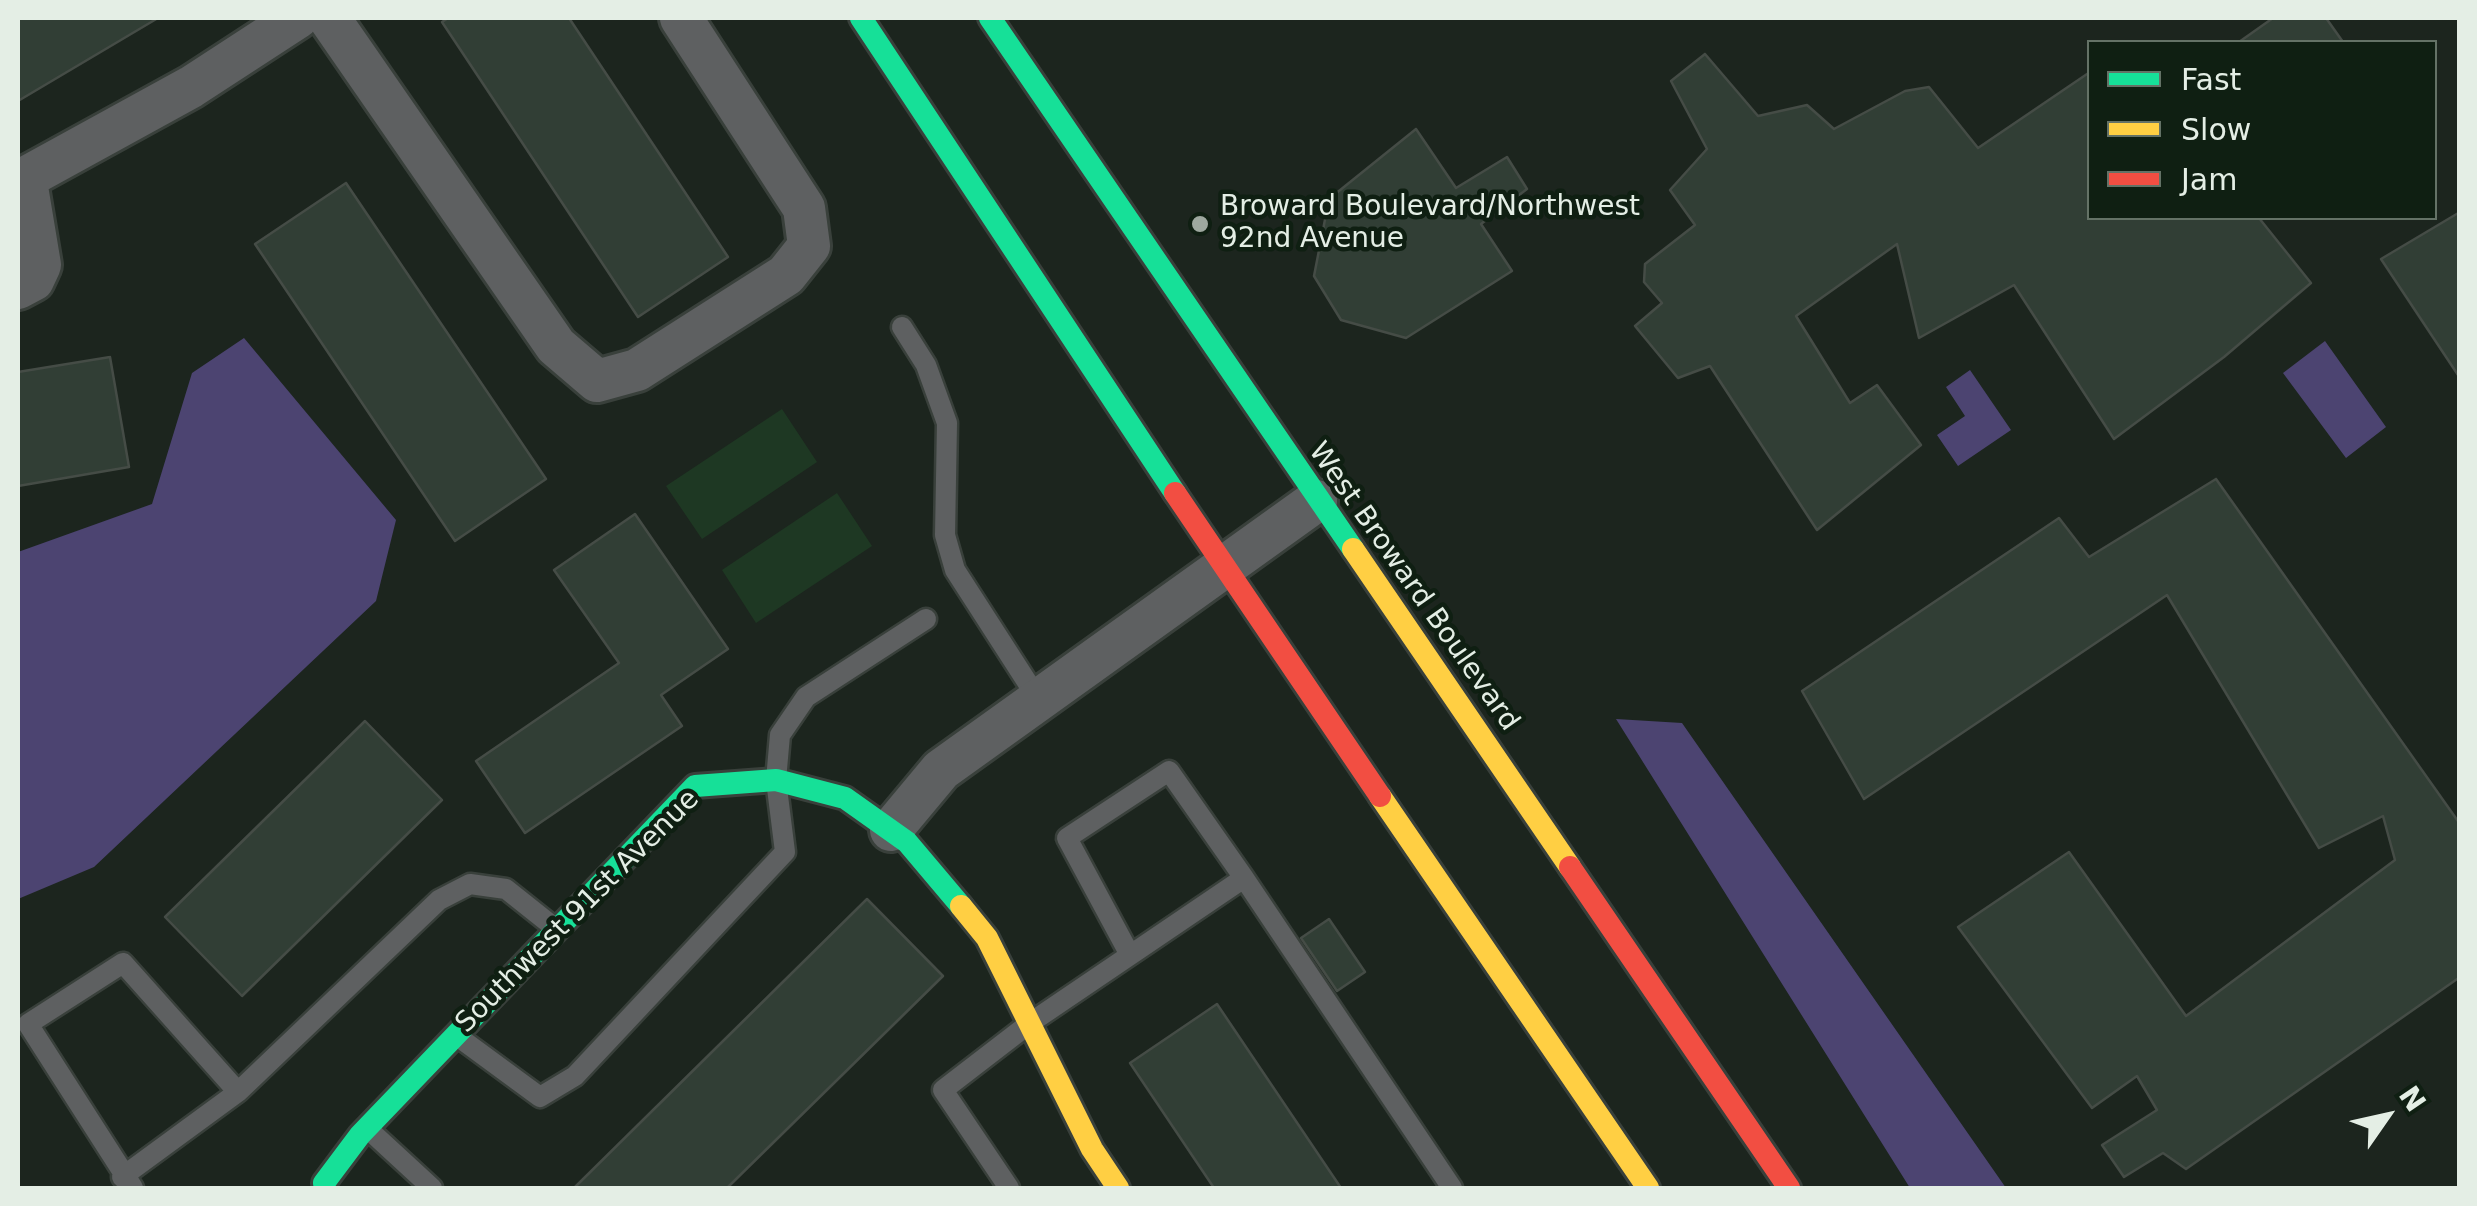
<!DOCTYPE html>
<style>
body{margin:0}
#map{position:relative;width:2477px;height:1206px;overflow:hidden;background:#1c251e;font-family:"DejaVu Sans",sans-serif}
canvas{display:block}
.frame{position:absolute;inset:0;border:20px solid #e4eee5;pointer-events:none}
.legend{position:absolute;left:2087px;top:40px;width:350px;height:180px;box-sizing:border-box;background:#0f1f12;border:2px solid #647266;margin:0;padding:12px 18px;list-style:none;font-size:30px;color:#e4eee5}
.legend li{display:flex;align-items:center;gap:20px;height:50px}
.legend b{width:50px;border:2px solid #647266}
.north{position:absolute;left:2337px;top:1066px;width:100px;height:100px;-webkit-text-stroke:8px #0f1f12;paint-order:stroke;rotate:56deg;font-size:28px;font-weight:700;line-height:40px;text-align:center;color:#e4eee5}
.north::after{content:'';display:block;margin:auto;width:35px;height:45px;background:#e4eee5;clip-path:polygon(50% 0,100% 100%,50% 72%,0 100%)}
</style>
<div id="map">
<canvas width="2477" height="1206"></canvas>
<div class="frame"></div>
<ul class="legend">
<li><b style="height:12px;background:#16e098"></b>Fast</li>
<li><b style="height:12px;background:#ffcf43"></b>Slow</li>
<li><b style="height:12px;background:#f24e42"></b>Jam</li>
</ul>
<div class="north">N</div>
</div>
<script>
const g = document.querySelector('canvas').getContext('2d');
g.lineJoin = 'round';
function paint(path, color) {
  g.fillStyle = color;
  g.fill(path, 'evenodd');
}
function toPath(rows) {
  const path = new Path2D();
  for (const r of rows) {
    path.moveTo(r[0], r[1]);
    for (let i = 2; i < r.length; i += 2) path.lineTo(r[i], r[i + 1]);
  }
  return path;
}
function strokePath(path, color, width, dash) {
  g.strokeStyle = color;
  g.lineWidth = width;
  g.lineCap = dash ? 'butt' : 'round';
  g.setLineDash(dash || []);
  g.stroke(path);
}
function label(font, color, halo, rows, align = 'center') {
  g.font = font + ' "DejaVu Sans",sans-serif';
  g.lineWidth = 9;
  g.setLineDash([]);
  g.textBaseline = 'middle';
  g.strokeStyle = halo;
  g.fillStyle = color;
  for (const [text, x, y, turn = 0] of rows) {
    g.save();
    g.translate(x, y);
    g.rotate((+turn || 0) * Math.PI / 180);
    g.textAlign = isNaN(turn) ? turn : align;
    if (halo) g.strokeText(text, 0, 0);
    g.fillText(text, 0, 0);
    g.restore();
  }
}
paint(toPath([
 [782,409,817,462,702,539,666,486],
 [837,493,872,546,756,623,722,570]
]), '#1e3823');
paint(toPath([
 [244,338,396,520,376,601,94,867,18,899,18,552,152,504,192,373],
 [2325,341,2386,427,2346,458,2283,373],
 [1970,370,2011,430,1958,466,1937,435,1965,416,1946,387],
 [1616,719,1682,723,2006,1188,1910,1188]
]), '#4c4471');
const building = toPath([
 [18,18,158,18,18,101,18,18],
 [448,18,569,18,728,257,638,317,442,22,448,18],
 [2273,18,2326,18,2343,42,2239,42,2273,18],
 [1705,54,1758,116,1807,105,1834,129,1905,91,1929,87,1978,148,2090,72,2090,218,2259,218,2311,283,2224,357,2114,439,2014,285,1919,338,1897,244,1796,316,1850,403,1877,385,1921,445,1817,530,1710,366,1678,378,1635,326,1662,303,1644,282,1645,264,1695,225,1670,190,1707,149,1671,81,1705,54],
 [1416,129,1456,188,1507,157,1527,189,1481,224,1512,271,1406,338,1341,320,1314,276,1329,199,1416,129],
 [346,183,546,479,455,541,255,244,346,183],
 [2460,212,2460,378,2381,259,2460,212],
 [110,357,129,467,18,486,18,372,110,357],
 [2216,479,2460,824,2460,977,2186,1169,2163,1153,2124,1177,2102,1145,2157,1110,2137,1076,2092,1108,1958,927,2069,852,2186,1016,2395,860,2383,816,2319,848,2167,595,1864,799,1802,691,2059,518,2089,557,2216,479],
 [635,514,728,649,661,695,682,726,525,833,476,761,619,663,554,570,635,514],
 [365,721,442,800,242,996,165,917,365,721],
 [867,899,943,976,727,1188,574,1188,867,899],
 [1329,919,1365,972,1337,991,1301,938,1329,919],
 [1217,1004,1341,1188,1214,1188,1130,1063,1217,1004]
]);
paint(building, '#313e35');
strokePath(building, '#454c46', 2.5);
const lane = toPath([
 [902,327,926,365,947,423,945,535,955,570,1038,699],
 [1130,955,1067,838,1169,771,1244,878],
 [457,1036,540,1097,575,1076,785,852,776,780,780,735,806,697,926,619],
 [368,1129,432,1188],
 [122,1177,238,1092],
 [133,1188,28,1024,123,963,238,1092,439,900,470,884,506,889,555,928],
 [1009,1188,943,1090,1030,1023,1244,878,1452,1188]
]);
const street = toPath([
 [329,18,556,346,597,381,637,370,786,275,809,246,804,208,681,18],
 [18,182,191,87,297,18],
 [18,288,33,280,40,265,26,181],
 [891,830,941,770,1316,501]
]);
const fast = toPath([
 [861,18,1175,493],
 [990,18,1353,549],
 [325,1188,324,1183,360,1135,695,786,776,780,845,798,907,842,961,906]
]);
const slow = toPath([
 [1353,549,1570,867],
 [1380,796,1648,1188],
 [961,906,987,938,1092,1149,1118,1188]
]);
const jam = toPath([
 [1175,493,1380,796],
 [1570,867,1789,1188]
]);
strokePath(lane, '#39403b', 25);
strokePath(street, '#39403b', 48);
strokePath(fast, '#39403b', 28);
strokePath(slow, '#39403b', 28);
strokePath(jam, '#39403b', 28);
strokePath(lane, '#5e6061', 20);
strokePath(street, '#5e6061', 42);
strokePath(fast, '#16e098', 22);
strokePath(slow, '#ffcf43', 22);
strokePath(jam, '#f24e42', 22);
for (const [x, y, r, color] of [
 [1200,224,10,"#9ea89f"]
]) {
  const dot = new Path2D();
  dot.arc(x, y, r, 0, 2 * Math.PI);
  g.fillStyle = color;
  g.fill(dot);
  strokePath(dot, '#0f1f12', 4);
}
label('28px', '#e4eee5', '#0f1f12', [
 ["Broward Boulevard/Northwest",1220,208],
 ["92nd Avenue",1220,240]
], 'left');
label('28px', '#e4eee5', '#0f1f12', [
 ["West Broward Boulevard",1413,587,55],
 ["Southwest 91st Avenue",578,912,-45]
]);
</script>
